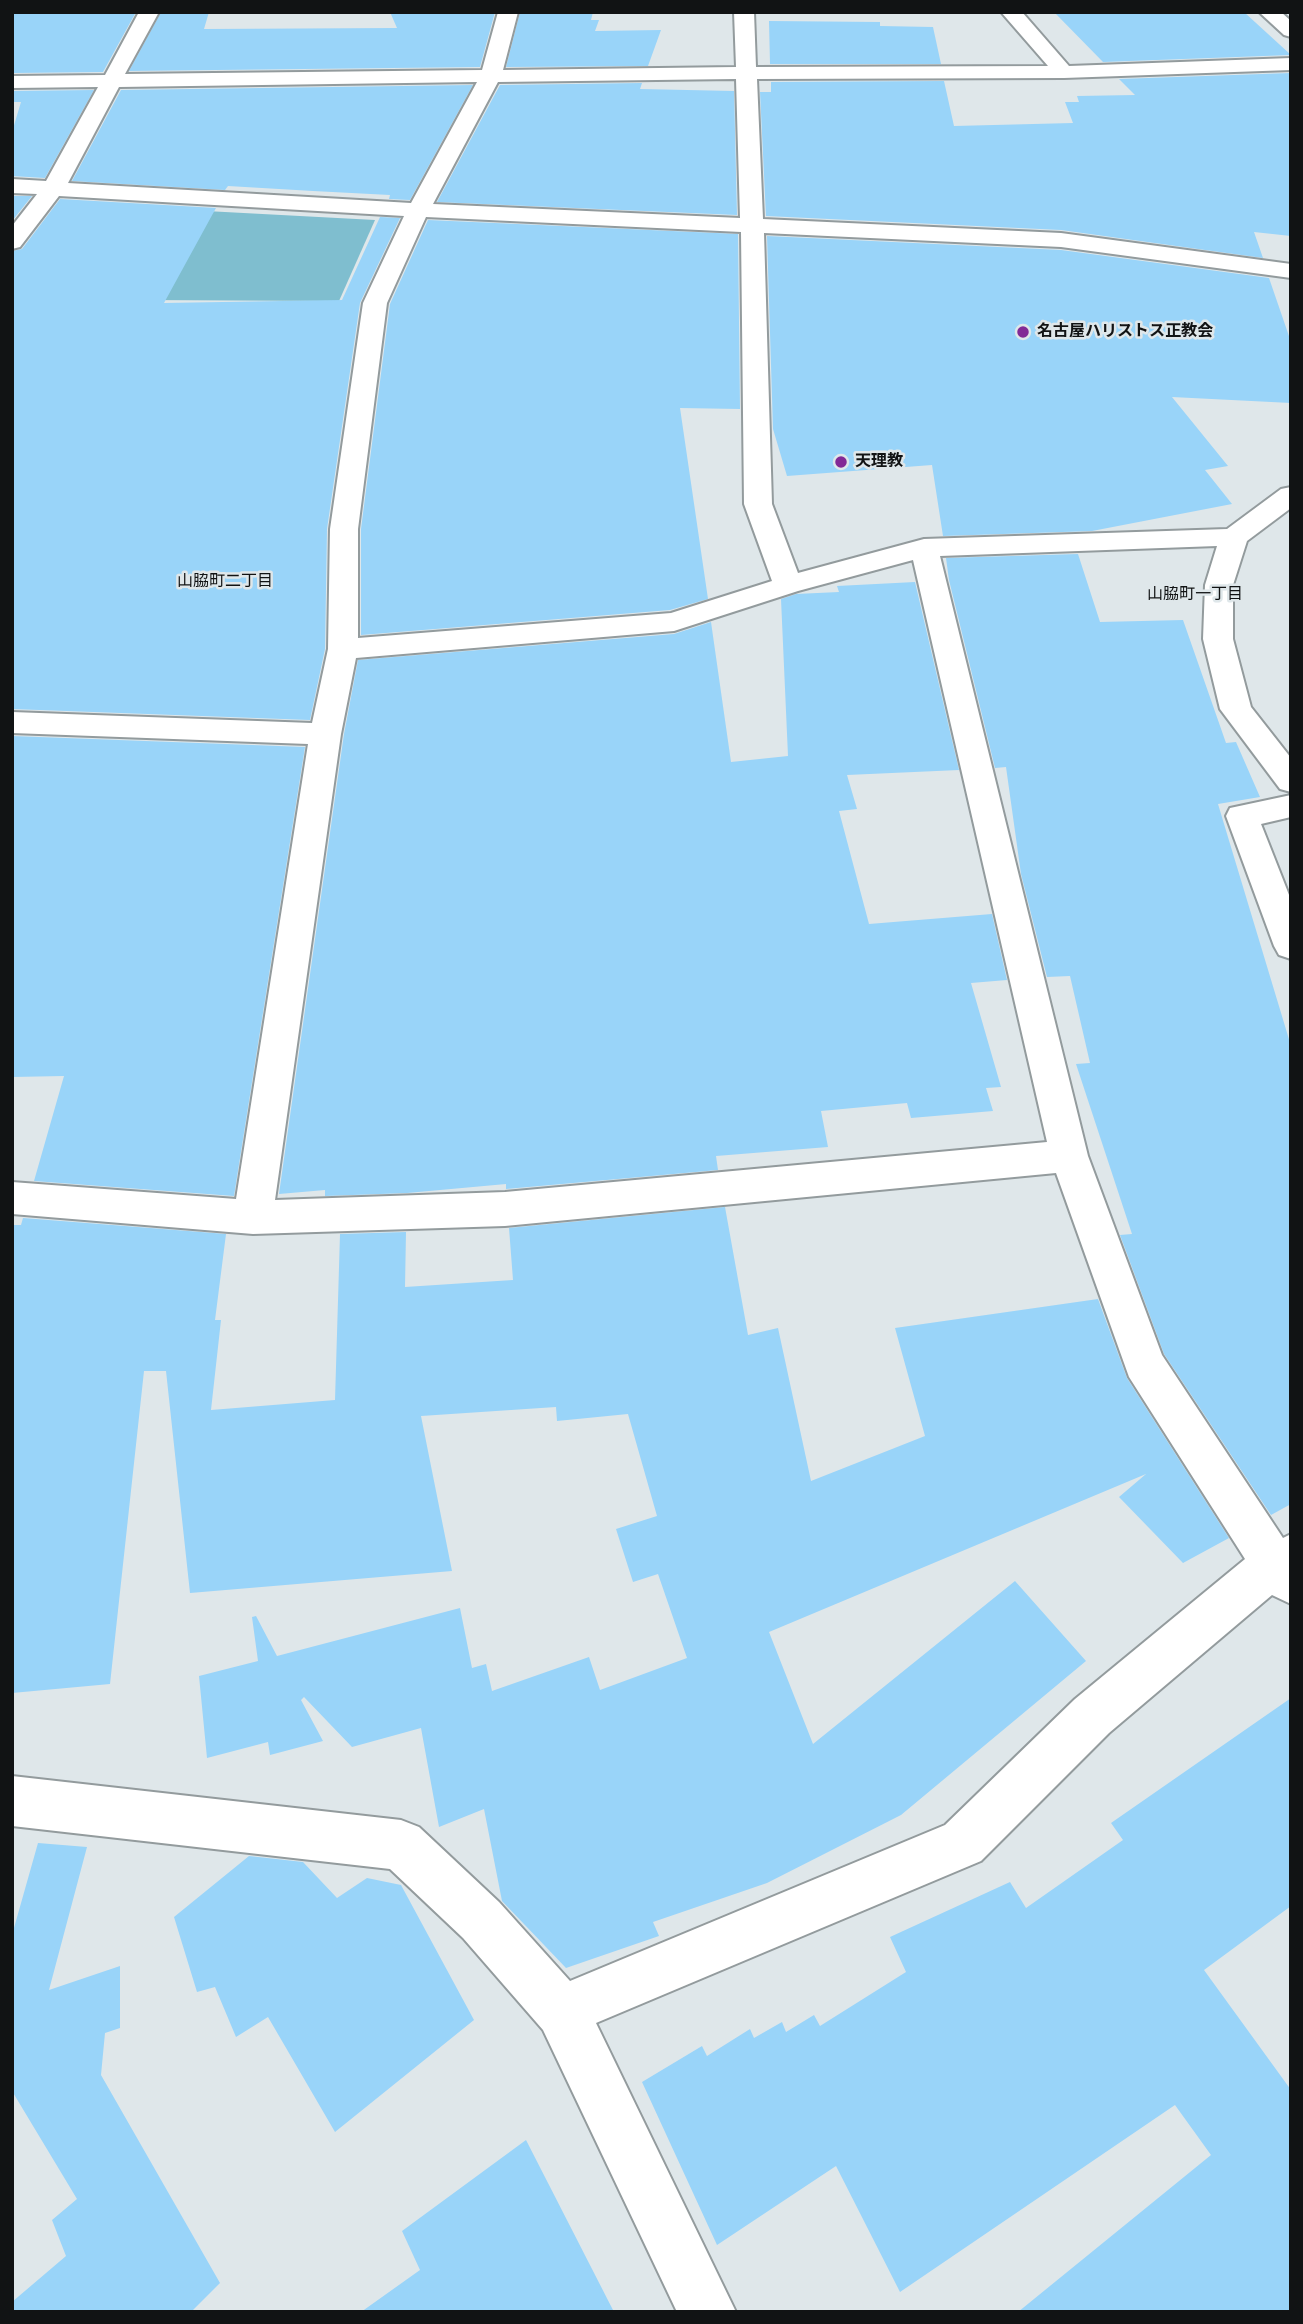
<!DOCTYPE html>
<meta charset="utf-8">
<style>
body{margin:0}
#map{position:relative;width:1303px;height:2324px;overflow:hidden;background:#dfe7ea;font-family:"Fira Sans",sans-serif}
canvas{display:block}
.frame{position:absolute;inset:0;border:14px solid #111314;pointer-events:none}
</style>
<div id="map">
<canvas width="1303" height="2324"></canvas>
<div class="frame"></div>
</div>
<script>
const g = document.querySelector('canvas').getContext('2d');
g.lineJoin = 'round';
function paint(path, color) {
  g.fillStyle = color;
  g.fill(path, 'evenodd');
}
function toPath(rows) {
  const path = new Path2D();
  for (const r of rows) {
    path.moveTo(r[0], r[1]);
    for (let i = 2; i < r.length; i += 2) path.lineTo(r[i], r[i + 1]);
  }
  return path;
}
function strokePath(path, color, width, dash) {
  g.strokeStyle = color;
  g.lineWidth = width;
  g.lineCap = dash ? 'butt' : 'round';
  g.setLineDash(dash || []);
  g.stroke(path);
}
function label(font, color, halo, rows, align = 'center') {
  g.font = font + ' "Fira Sans","Noto Sans JP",sans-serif';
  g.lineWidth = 5;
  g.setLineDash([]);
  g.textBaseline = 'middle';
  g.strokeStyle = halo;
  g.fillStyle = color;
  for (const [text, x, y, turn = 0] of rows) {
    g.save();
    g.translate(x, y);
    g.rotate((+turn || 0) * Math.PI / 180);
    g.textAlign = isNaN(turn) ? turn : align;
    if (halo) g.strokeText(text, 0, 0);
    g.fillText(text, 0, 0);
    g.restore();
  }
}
paint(toPath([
 [206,211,375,220,339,301,142,300]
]), '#7fbecf');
paint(toPath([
 [12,12,136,12,103,72,12,73],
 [161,12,209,12,204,29,397,28,390,12,495,12,480,67,129,71],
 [520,12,593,12,591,20,599,20,595,31,661,30,648,66,506,67],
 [1054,12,1244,12,1291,55,1103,62],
 [769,21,880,22,880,26,933,27,941,64,770,64],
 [1291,73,1291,236,1254,232,1263,258,1061,230,766,216,760,92,771,92,771,82,944,81,954,126,1073,123,1065,102,1079,102,1077,96,1135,95,1119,79],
 [642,83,640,89,734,91,737,215,437,202,500,85],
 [473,85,410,200,389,199,390,195,313,191,228,186,225,190,72,181,121,90],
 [94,90,45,178,12,176,12,132,21,102,12,102,12,91],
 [12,196,32,196,12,221],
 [60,199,216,208,164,303,342,300,380,217,400,218,360,303,327,529,325,649,310,720,12,709,12,251,22,249],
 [428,220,738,234,740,409,680,408,708,599,670,610,361,635,361,529,390,304],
 [767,236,1061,250,1269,278,1291,342,1291,403,1172,397,1228,466,1205,470,1232,504,1092,531,943,536,932,465,787,476,773,429],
 [1078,554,1100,622,1183,620,1226,743,1236,742,1260,797,1218,804,1291,1046,1291,1504,1271,1515,1164,1354,1120,1235,1132,1234,1076,1064,1090,1063,1070,976,1047,977,1021,874,1006,767,995,768,949,580,946,558],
 [915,582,959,770,847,775,857,809,839,811,869,924,992,914,1007,980,971,983,1001,1087,986,1088,993,1111,911,1118,907,1103,821,1111,828,1147,716,1156,718,1170,506,1189,506,1184,407,1193,325,1196,325,1190,279,1194,344,734,358,660,674,634,711,622,731,762,788,756,781,599,796,594,839,592,837,586],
 [12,736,305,747,234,1196,34,1181,64,1076,12,1077],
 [725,1207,748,1335,778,1328,811,1481,925,1436,895,1328,1098,1299,1127,1378,1229,1538,1183,1563,1119,1497,1146,1474,769,1632,813,1744,1015,1581,1086,1661,901,1815,767,1883,653,1922,659,1936,566,1968,502,1901,484,1809,439,1827,421,1728,352,1747,304,1697,301,1700,323,1741,270,1755,268,1742,207,1758,199,1676,258,1661,252,1617,256,1616,277,1656,460,1608,472,1668,486,1664,492,1691,589,1657,600,1690,687,1658,658,1574,633,1582,616,1529,657,1516,628,1414,557,1421,556,1407,421,1416,452,1571,190,1593,166,1371,144,1371,110,1684,12,1693,12,1225,21,1225,23,1218,226,1234,215,1320,221,1320,211,1410,335,1400,340,1234,406,1232,405,1287,513,1280,509,1228],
 [1291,1698,1291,1906,1204,1970,1291,2090,1291,2312,1018,2312,1211,2155,1175,2105,900,2292,836,2166,717,2245,642,2082,702,2046,707,2056,750,2029,754,2038,782,2022,786,2032,814,2015,820,2026,906,1972,890,1937,1010,1882,1026,1908,1123,1840,1111,1823],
 [38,1843,87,1847,49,1990,120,1966,120,2028,105,2033,101,2075,220,2283,191,2312,12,2312,12,2302,66,2256,52,2220,77,2199,12,2091,12,1935],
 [249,1856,303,1862,337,1898,367,1878,401,1885,474,2020,335,2132,268,2017,236,2037,215,1987,197,1992,174,1917],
 [526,2140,614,2312,361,2312,420,2270,402,2231]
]), '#99d4f9');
const minor = toPath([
 [139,12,159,12,125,74,482,70,498,12,518,12,503,70,736,67,734,12,754,12,756,67,1048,66,1001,12,1022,12,1069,66,1291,58,1291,70,1064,78,757,79,763,219,1061,233,1291,264,1291,278,1061,247,764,233,772,504,798,573,924,539,1227,529,1281,489,1291,487,1291,508,1247,541,1233,585,1233,639,1251,707,1291,758,1291,792,1280,789,1220,709,1203,639,1205,585,1217,546,940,556,1088,1156,1162,1355,1283,1538,1291,1534,1291,1604,1272,1595,1109,1733,981,1861,596,2023,736,2312,677,2312,543,2030,463,1938,390,1869,12,1826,12,1776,401,1820,419,1827,499,1902,570,1981,945,1825,1075,1699,1245,1559,1129,1377,1056,1173,505,1226,253,1234,12,1214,12,1182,236,1199,308,744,12,733,12,712,312,723,328,649,330,529,363,303,404,216,59,196,20,247,12,249,12,226,37,194,12,193,12,179,46,181,98,87,12,88,12,76,105,75,139,12],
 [736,79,740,218,433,204,498,82,736,79],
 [477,82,411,203,68,183,119,87,477,82],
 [426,217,741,232,744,504,772,581,671,613,358,638,358,529,387,303,426,217],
 [913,560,1047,1142,505,1192,275,1200,341,734,356,658,674,631,798,591,913,560],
 [1259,12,1281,12,1291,21,1291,37,1284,35,1259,12],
 [1291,795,1291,817,1261,824,1291,900,1291,959,1279,955,1274,946,1226,816,1230,808,1291,795]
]);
strokePath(minor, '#939b9d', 4);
paint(minor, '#fff');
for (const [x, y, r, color] of [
 [1023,332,7,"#822996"],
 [841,462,7,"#822996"]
]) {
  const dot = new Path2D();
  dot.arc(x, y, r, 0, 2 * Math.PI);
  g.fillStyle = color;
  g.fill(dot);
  strokePath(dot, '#dfe7ea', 2.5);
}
label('bold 16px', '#111314', '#dfe7ea', [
 ["名古屋ハリストス正教会",1037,332],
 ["天理教",855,462]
], 'left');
label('16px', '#111314', '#dfe7ea', [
 ["山脇町二丁目",225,582],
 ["山脇町一丁目",1195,595]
]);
</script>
